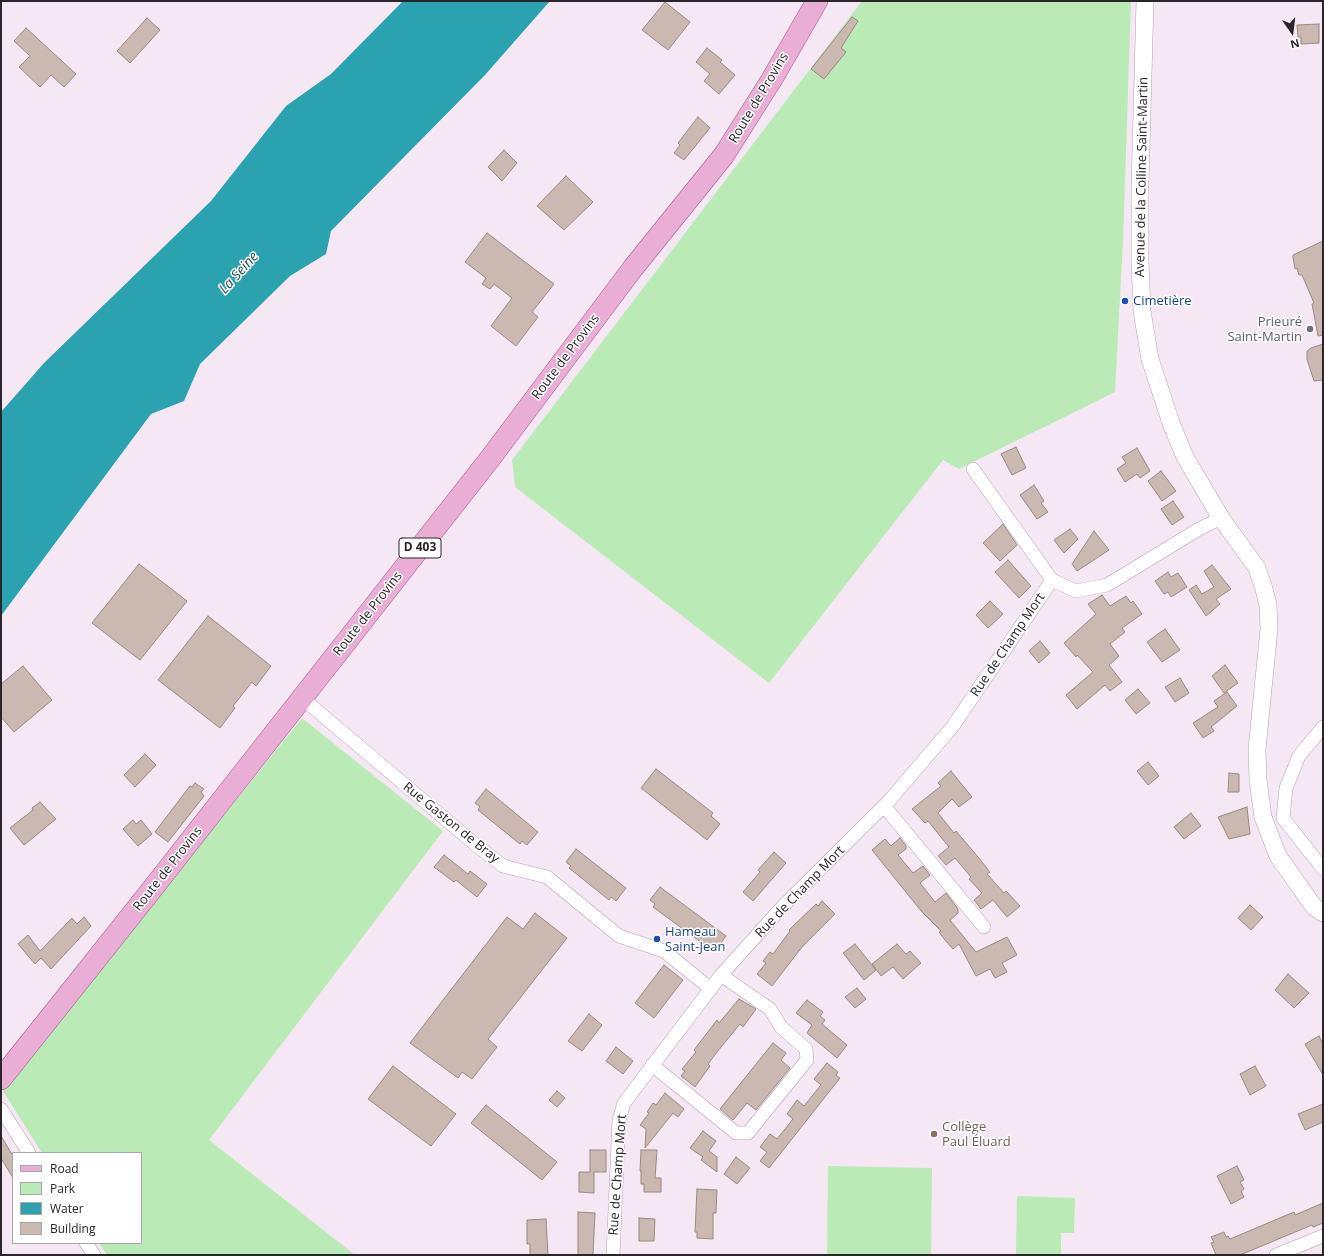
<!DOCTYPE html>
<meta charset="utf-8">
<style>
body{margin:0}
#map{position:relative;width:1324px;height:1256px;overflow:hidden;background:#f6e7f5;font-family:"Open Sans",sans-serif}
canvas{display:block}
.frame{position:absolute;inset:0;border:2px solid #2a252a;pointer-events:none}
.legend{position:absolute;left:12px;top:1152px;width:130px;height:92px;box-sizing:border-box;background:#fff;border:1px solid #aaa8aa;margin:0;padding:5px 7px;list-style:none;font-size:12px;color:#2a252a}
.legend li{display:flex;align-items:center;gap:8px;height:20px}
.legend b{width:20px;border:1px solid #aaa8aa}
.north{position:absolute;left:1272px;top:12px;width:40px;height:40px;-webkit-text-stroke:3px #fff;paint-order:stroke;rotate:166deg;font-size:11px;font-weight:700;line-height:16px;text-align:center;color:#2a252a}
.north::after{content:'';display:block;margin:auto;width:14px;height:18px;background:#2a252a;clip-path:polygon(50% 0,100% 100%,50% 72%,0 100%)}
</style>
<div id="map">
<canvas width="1324" height="1256"></canvas>
<div class="frame"></div>
<ul class="legend">
<li><b style="height:5px;background:#e9add6"></b>Road</li>
<li><b style="height:11px;background:#baebb6"></b>Park</li>
<li><b style="height:11px;background:#2ba2b0"></b>Water</li>
<li><b style="height:11px;background:#cbb9b1"></b>Building</li>
</ul>
<div class="north">N</div>
</div>
<script>
const g = document.querySelector('canvas').getContext('2d');
g.lineJoin = 'round';
function paint(path, color) {
  g.fillStyle = color;
  g.fill(path, 'evenodd');
}
function toPath(rows) {
  const path = new Path2D();
  for (const r of rows) {
    path.moveTo(r[0], r[1]);
    for (let i = 2; i < r.length; i += 2) path.lineTo(r[i], r[i + 1]);
  }
  return path;
}
function strokePath(path, color, width, dash) {
  g.strokeStyle = color;
  g.lineWidth = width;
  g.lineCap = dash ? 'butt' : 'round';
  g.setLineDash(dash || []);
  g.stroke(path);
}
function label(font, color, halo, rows, align = 'center') {
  g.font = font + ' "Open Sans",sans-serif';
  g.lineWidth = 3;
  g.setLineDash([]);
  g.textBaseline = 'middle';
  g.strokeStyle = halo;
  g.fillStyle = color;
  for (const [text, x, y, turn = 0] of rows) {
    g.save();
    g.translate(x, y);
    g.rotate((+turn || 0) * Math.PI / 180);
    g.textAlign = isNaN(turn) ? turn : align;
    if (halo) g.strokeText(text, 0, 0);
    g.fillText(text, 0, 0);
    g.restore();
  }
}
paint(toPath([
 [862,1,1131,1,1123,241,1115,392,959,469,943,460,769,683,515,487,512,460],
 [302,718,443,831,209,1140,355,1255,107,1255,99,1243,141,1243,141,1153,42,1153,3,1091],
 [828,1166,932,1168,931,1255,827,1255],
 [1017,1196,1075,1198,1074,1233,1061,1233,1061,1255,1016,1255]
]), '#baebb6');
paint(toPath([
 [403,1,550,1,485,75,331,231,326,254,290,276,200,364,184,401,151,414,1,616,1,412,44,363,211,201,286,106,331,74]
]), '#2ba2b0');
const building = toPath([
 [665,2,690,22,668,50,642,30,665,2],
 [852,17,858,21,841,48,846,52,824,79,811,69,852,17],
 [147,18,160,30,130,63,117,51,147,18],
 [1319,24,1319,43,1301,44,1301,37,1298,37,1297,25,1319,24],
 [26,28,76,74,64,87,51,75,40,87,19,67,30,56,14,41,26,28],
 [707,48,722,60,720,62,735,75,719,94,704,81,710,74,696,62,707,48],
 [698,117,710,128,684,160,674,153,680,145,678,143,698,117],
 [504,150,517,163,502,181,488,167,504,150],
 [566,176,593,202,564,230,537,206,566,176],
 [487,233,554,284,532,312,538,317,516,346,491,326,512,298,494,284,490,289,482,284,486,278,465,262,487,233],
 [1323,241,1323,335,1318,336,1312,304,1314,303,1302,275,1299,275,1297,268,1295,269,1293,258,1293,255,1323,241],
 [1323,344,1323,380,1314,381,1307,359,1307,351,1311,348,1323,344],
 [1016,447,1026,468,1012,475,1001,454,1016,447],
 [1137,448,1150,471,1140,478,1137,474,1125,482,1117,469,1126,463,1122,457,1137,448],
 [1161,471,1176,491,1162,501,1148,481,1161,471],
 [1034,485,1044,501,1041,503,1048,512,1037,519,1020,495,1034,485],
 [1173,501,1184,517,1172,525,1161,509,1173,501],
 [1003,524,1017,545,1000,561,983,543,1003,524],
 [1070,529,1078,539,1064,553,1054,540,1070,529],
 [1094,531,1109,550,1077,571,1072,564,1094,531],
 [1008,560,1031,586,1019,598,995,572,1008,560],
 [139,564,187,601,140,660,92,623,139,564],
 [1212,565,1231,589,1216,599,1220,604,1206,616,1189,590,1196,585,1202,594,1214,587,1204,571,1212,565],
 [1168,572,1171,577,1178,573,1187,587,1171,597,1168,592,1164,594,1155,581,1168,572],
 [1102,595,1110,606,1126,596,1131,603,1133,601,1142,614,1122,628,1125,632,1110,644,1119,656,1109,665,1122,682,1110,691,1105,685,1077,709,1066,695,1093,672,1077,655,1076,657,1064,643,1096,614,1088,604,1102,595],
 [990,601,1003,614,988,628,976,615,990,601],
 [208,616,271,666,256,686,252,682,233,706,235,708,220,728,158,680,208,616],
 [1165,629,1180,650,1162,662,1147,642,1165,629],
 [1040,641,1050,653,1039,663,1029,651,1040,641],
 [1225,665,1238,683,1224,693,1212,676,1225,665],
 [23,666,52,700,14,732,1,717,1,684,23,666],
 [1180,678,1189,693,1175,702,1165,687,1180,678],
 [1138,689,1150,703,1136,714,1125,700,1138,689],
 [1227,692,1237,706,1211,727,1214,731,1203,738,1193,723,1218,707,1214,701,1227,692],
 [145,754,156,765,135,787,124,775,145,754],
 [1148,762,1159,776,1148,785,1137,771,1148,762],
 [656,769,713,813,711,816,720,824,707,840,641,788,656,769],
 [951,771,972,797,959,807,952,799,938,813,954,833,956,831,978,857,990,872,987,874,1004,893,1006,891,1020,906,1007,917,993,900,981,909,974,900,982,893,969,879,971,877,955,858,946,865,938,856,949,847,928,821,925,823,912,809,941,786,938,783,951,771],
 [1229,773,1239,774,1239,792,1228,792,1229,773],
 [195,783,204,789,201,792,204,796,168,842,155,832,190,786,192,787,195,783],
 [486,789,538,832,527,845,522,841,520,844,478,810,480,807,475,803,486,789],
 [40,802,56,819,24,845,10,828,33,810,32,808,40,802],
 [1247,807,1250,834,1229,839,1218,817,1247,807],
 [1191,813,1201,826,1184,839,1174,827,1191,813],
 [133,820,136,824,141,820,152,834,138,846,123,829,133,820],
 [900,838,906,846,906,849,898,855,913,873,923,866,930,875,920,883,935,902,946,893,958,909,958,913,950,920,976,952,1007,937,1017,955,1002,963,1007,972,995,978,990,969,976,976,959,944,953,949,945,940,939,932,941,931,922,912,872,850,885,839,891,846,900,838],
 [576,849,626,888,616,901,611,897,609,900,569,868,571,866,566,862,576,849],
 [774,852,786,863,753,901,743,892,760,872,758,870,774,852],
 [444,855,468,874,470,871,487,884,477,897,456,880,454,882,434,867,444,855],
 [660,887,726,936,716,950,710,946,709,948,653,907,655,904,650,900,660,887],
 [822,901,835,914,802,947,772,986,757,974,766,963,763,961,770,952,773,954,790,931,789,930,816,904,818,906,822,901],
 [1250,905,1263,917,1251,930,1238,918,1250,905],
 [535,913,567,938,488,1039,497,1047,472,1079,462,1072,458,1078,410,1043,507,917,523,929,535,913],
 [84,917,91,926,51,969,41,958,35,964,18,944,28,935,40,951,72,918,77,924,84,917],
 [855,944,876,970,864,980,843,953,855,944],
 [897,944,906,954,910,951,921,963,903,979,893,967,881,976,872,964,897,944],
 [664,965,683,980,654,1018,635,1003,664,965],
 [1288,974,1309,993,1294,1008,1275,990,1288,974],
 [857,988,866,999,855,1008,845,997,857,988],
 [739,999,756,1009,743,1027,740,1024,717,1052,708,1064,710,1066,695,1087,681,1076,685,1071,682,1069,696,1052,694,1050,717,1020,719,1023,739,999],
 [807,1000,823,1012,820,1016,825,1020,822,1024,847,1045,837,1058,807,1033,812,1025,796,1013,807,1000],
 [589,1014,602,1025,582,1051,568,1041,589,1014],
 [1319,1036,1323,1044,1323,1075,1305,1044,1319,1036],
 [773,1043,786,1053,781,1060,790,1068,756,1110,747,1103,733,1120,720,1109,773,1043],
 [616,1047,633,1061,623,1074,606,1061,616,1047],
 [827,1063,838,1072,836,1075,840,1078,769,1168,760,1161,767,1152,760,1147,770,1134,777,1139,793,1119,787,1114,797,1100,804,1106,821,1085,814,1079,827,1063],
 [393,1066,456,1114,431,1146,368,1099,393,1066],
 [1255,1066,1266,1086,1250,1095,1240,1074,1255,1066],
 [557,1091,565,1098,557,1107,549,1100,557,1091],
 [665,1093,684,1109,678,1117,673,1113,645,1148,646,1129,640,1125,649,1113,647,1112,653,1103,656,1105,665,1093],
 [1323,1104,1323,1122,1305,1130,1298,1114,1323,1104],
 [486,1105,557,1162,542,1180,471,1123,486,1105],
 [703,1131,716,1141,709,1151,717,1157,717,1172,701,1160,703,1157,690,1148,703,1131],
 [1,1136,13,1156,13,1178,1,1158,1,1136],
 [590,1150,606,1150,606,1172,594,1172,594,1193,579,1192,579,1172,590,1172,590,1150],
 [641,1150,657,1150,655,1178,661,1178,661,1192,644,1192,644,1184,641,1184,641,1171,640,1171,641,1150],
 [736,1157,750,1168,737,1184,724,1174,736,1157],
 [1237,1166,1244,1180,1240,1182,1244,1189,1241,1191,1244,1197,1231,1204,1217,1176,1237,1166],
 [697,1189,717,1190,716,1213,713,1213,713,1239,697,1238,697,1232,695,1232,697,1189],
 [1323,1203,1323,1223,1313,1227,1312,1225,1240,1255,1216,1255,1211,1243,1214,1242,1211,1237,1224,1232,1226,1237,1228,1236,1230,1239,1294,1212,1295,1215,1323,1203],
 [578,1212,595,1213,593,1255,578,1255,578,1212],
 [639,1218,655,1219,654,1241,639,1241,639,1218],
 [546,1219,548,1255,530,1255,530,1244,527,1244,527,1220,546,1219]
]);
paint(building, '#cbb9b1');
strokePath(building, '#9a8880', 1);
const minor = toPath([
 [973,469,1052,580],
 [302,698,476,845,503,866,547,877,619,936,664,951,711,989],
 [1323,727,1299,756,1286,788,1283,818,1323,869],
 [884,806,984,927],
 [652,1065,736,1133,748,1133,807,1060,806,1049,781,1027,770,1009,721,975],
 [1,1109,29,1153],
 [86,1243,94,1255],
 [613,1255,619,1120,624,1103,721,975,784,905,889,801,953,726,1052,580,1076,591,1107,585,1199,529,1221,518],
 [1276,1255,1323,1236]
]);
const tertiary = toPath([
 [1145,1,1140,186,1140,261,1142,311,1150,359,1171,423,1185,457,1221,518,1257,568,1264,589,1268,605,1269,629,1257,749,1258,780,1263,817,1278,856,1314,907,1323,913]
]);
const primary = toPath([
 [1,1079,149,893,492,456,633,268,724,155,772,79,817,1]
]);
strokePath(minor, '#b1a3b0', 14);
strokePath(tertiary, '#b1a3b0', 18);
strokePath(primary, '#9d5a88', 22);
strokePath(minor, '#fff', 13);
strokePath(tertiary, '#fff', 17);
strokePath(primary, '#e9add6', 21);
for (const [x, y, r, color] of [
 [1125,301,4,"#1a4fb4"],
 [1310,329,4,"#6b7280"],
 [657,939,4,"#1a4fb4"],
 [934,1134,4,"#8d6e63"]
]) {
  const dot = new Path2D();
  dot.arc(x, y, r, 0, 2 * Math.PI);
  g.fillStyle = color;
  g.fill(dot);
  strokePath(dot, '#fff', 1.5);
}
for (const [x, y, w] of [
 [420,548,42]
]) {
  const box = new Path2D();
  box.roundRect(x - w / 2, y - 10, w, 20, 3);
  g.fillStyle = '#fff';
  g.fill(box);
  strokePath(box, '#2a252a', 1);
}
label('bold 12px', '#2a252a', null, [
 ["D 403",420,548]
]);
label('13px', '#2a252a', '#fff', [
 ["Route de Provins",759,98,-59],
 ["Avenue de la Colline Saint-Martin",1142,177,-89],
 ["Route de Provins",566,357,-53],
 ["Route de Provins",368,614,-52],
 ["Rue de Champ Mort",1008,645,-56],
 ["Rue Gaston de Bray",451,823,39],
 ["Route de Provins",168,869,-52],
 ["Rue de Champ Mort",800,892,-46],
 ["Rue de Champ Mort",618,1175,-86]
]);
label('13px', '#164399', '#fff', [
 ["Cimetière",1133,301],
 ["Hameau",665,932],
 ["Saint-Jean",665,947]
], 'left');
label('13px', '#5b616d', '#fff', [
 ["Prieuré",1302,322],
 ["Saint-Martin",1302,337]
], 'right');
label('13px', '#785e54', '#fff', [
 ["Collège",942,1127],
 ["Paul Éluard",942,1142]
], 'left');
label('italic 14px', '#24545a', '#fff', [
 ["La Seine",239,273,-48]
]);
</script>
